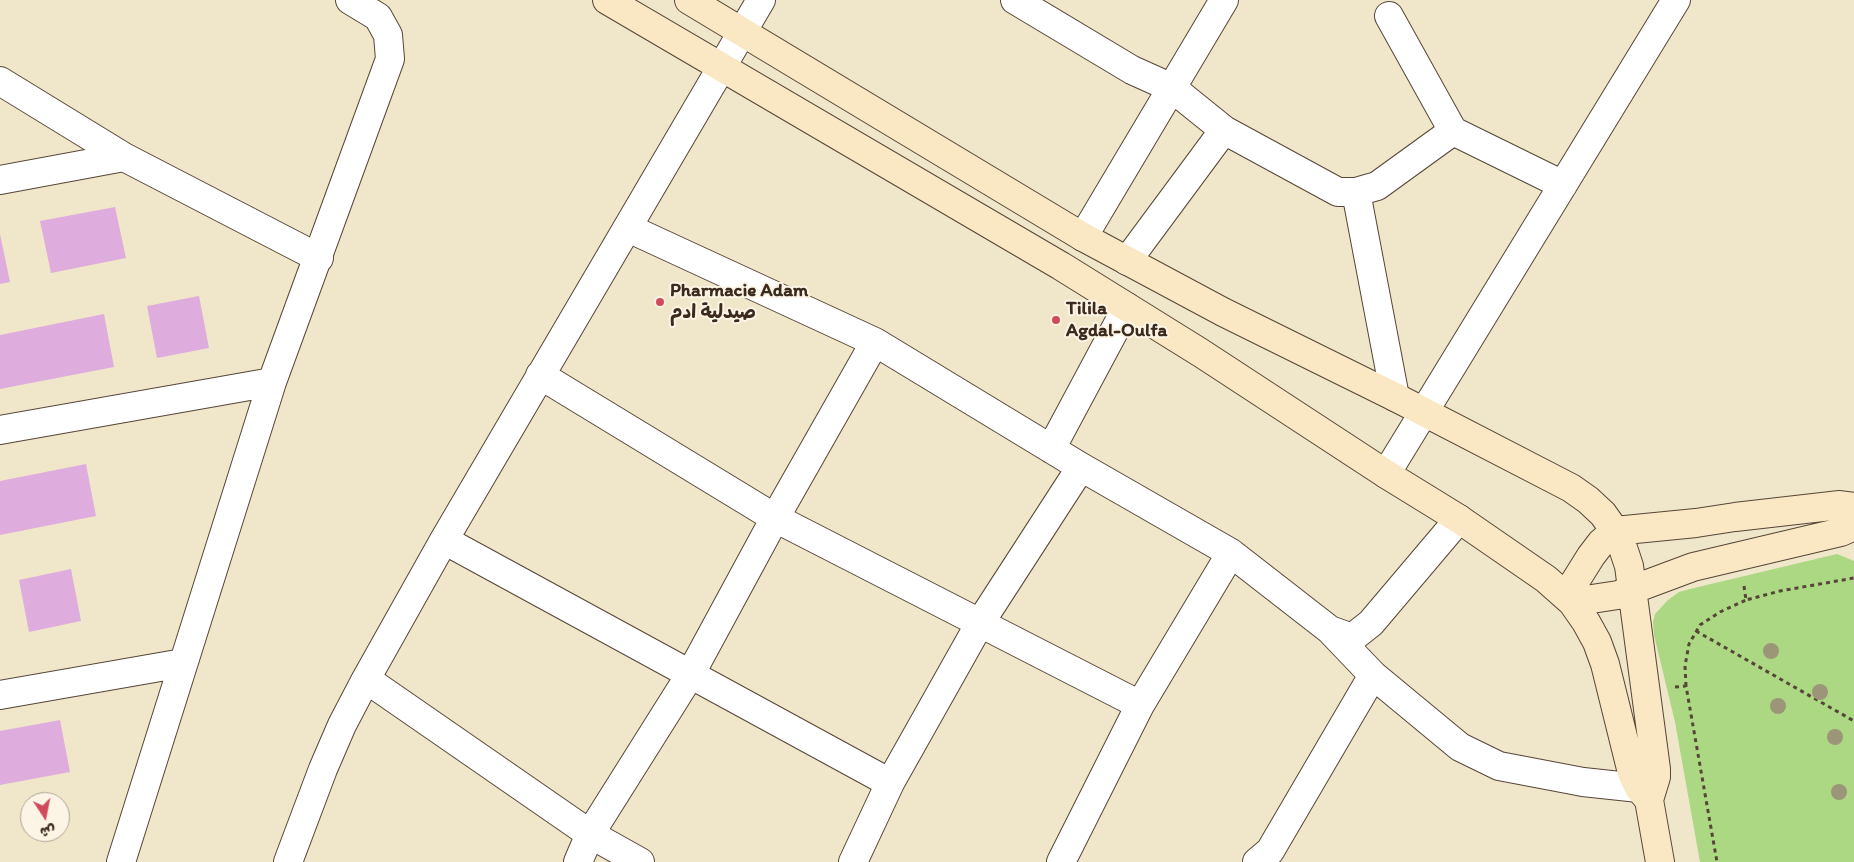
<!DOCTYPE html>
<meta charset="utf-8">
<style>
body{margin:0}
#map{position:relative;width:1854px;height:862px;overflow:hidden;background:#f0e6c9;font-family:Itim,"Playpen Sans Arabic",sans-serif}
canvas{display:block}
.north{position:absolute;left:20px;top:792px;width:50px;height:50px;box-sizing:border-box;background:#fcf5e5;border:1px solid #afa495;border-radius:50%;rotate:169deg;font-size:14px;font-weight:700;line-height:20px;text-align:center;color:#3b2a1e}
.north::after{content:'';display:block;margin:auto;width:18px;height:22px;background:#d1495b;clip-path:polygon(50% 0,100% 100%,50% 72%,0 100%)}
</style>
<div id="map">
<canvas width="1854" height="862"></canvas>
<div class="north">ش</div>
</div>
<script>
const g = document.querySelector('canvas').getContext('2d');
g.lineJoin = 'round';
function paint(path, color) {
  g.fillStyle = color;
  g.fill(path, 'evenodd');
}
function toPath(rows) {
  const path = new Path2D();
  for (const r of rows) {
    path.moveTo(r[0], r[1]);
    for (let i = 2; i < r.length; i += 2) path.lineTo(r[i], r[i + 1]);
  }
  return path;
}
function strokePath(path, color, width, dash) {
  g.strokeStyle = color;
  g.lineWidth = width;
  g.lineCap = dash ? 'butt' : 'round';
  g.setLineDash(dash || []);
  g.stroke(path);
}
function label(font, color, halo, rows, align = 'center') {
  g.font = font + ' Itim,"Playpen Sans Arabic",sans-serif';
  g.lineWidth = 4;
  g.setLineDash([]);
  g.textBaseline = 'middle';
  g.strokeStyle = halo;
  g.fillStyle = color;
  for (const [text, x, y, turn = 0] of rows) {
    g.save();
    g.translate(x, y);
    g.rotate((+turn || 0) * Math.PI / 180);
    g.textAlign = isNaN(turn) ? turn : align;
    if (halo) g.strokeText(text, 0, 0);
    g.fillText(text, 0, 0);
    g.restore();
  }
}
paint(toPath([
 [1837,554,1854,561,1854,862,1700,862,1675,722,1654,635,1653,622,1655,614,1668,600,1679,592,1690,589]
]), '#acd783');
paint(toPath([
 [115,207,126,258,51,273,40,221],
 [0,234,10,282,0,284],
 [199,296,209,348,157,358,147,306],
 [104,314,114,367,0,389,0,335],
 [86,464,96,516,0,535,0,481],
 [71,569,81,621,29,632,19,580],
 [60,720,70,772,0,785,0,731]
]), '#dfaddd');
const street = toPath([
 [1015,0,1132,70,1172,88,1224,130,1338,192,1356,192,1377,186,1453,131],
 [1389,16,1453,131,1563,185],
 [0,81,124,157,319,258],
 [0,180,124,157],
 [1356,192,1395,397],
 [628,228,875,342,1081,467,1231,553],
 [1083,237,1224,0],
 [1127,261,1224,130],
 [540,375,775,518,1140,705],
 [0,430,272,382],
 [1051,449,1127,307],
 [1386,474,1676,0],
 [444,540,890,783],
 [1330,630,1373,675,1460,747,1499,766,1583,782,1639,788],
 [366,679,590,834,640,862],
 [0,695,183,663],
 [121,862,272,382,390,59,388,35,378,17,350,0],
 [288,862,323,769,342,725,366,679,444,540,761,0],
 [578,862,590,834,690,675,775,518,875,342],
 [853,862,890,783,980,623,1081,467],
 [1061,862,1140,705,1231,553,1330,630,1352,638,1371,623,1459,519],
 [1257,862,1270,851,1373,675]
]);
const secondary = toPath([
 [607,0,1061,266,1201,353,1386,474,1459,519,1546,579,1572,602,1586,622,1597,642,1605,664,1632,773,1639,788,1649,800],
 [689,0,1083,237,1223,312,1395,397,1571,488,1588,500,1603,514,1615,531,1623,548,1629,566,1656,769,1656,777,1649,800,1660,862],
 [1566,596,1591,556,1601,543,1615,531,1696,523,1735,517,1840,505,1854,507],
 [1572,602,1618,595,1693,567,1841,532,1854,526]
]);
strokePath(street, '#564638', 30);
strokePath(secondary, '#564638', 30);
strokePath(toPath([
 [1744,586,1746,600,1780,591,1854,578],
 [1696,631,1854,721],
 [1686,686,1685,666,1689,644,1700,625,1720,612,1746,600],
 [1675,687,1686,686,1717,862]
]), '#564638', 3, [4, 4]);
strokePath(street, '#fff', 28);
strokePath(secondary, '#fae7c3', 28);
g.fillStyle = '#9c9679';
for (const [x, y] of [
 [1771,651],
 [1820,692],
 [1778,706],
 [1835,737],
 [1839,792]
]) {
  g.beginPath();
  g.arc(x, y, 8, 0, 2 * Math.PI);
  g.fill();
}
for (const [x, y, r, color] of [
 [660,302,5,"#d1495b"],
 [1056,320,5,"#d1495b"]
]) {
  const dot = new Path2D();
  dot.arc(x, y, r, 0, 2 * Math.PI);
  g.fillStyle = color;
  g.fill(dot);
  strokePath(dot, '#fcf5e5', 2);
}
label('bold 19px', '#3b2a1e', '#fcf5e5', [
 ["Pharmacie Adam",670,291],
 ["صيدلية ادم",670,313],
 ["Tilila",1066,309],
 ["Agdal-Oulfa",1066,331]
], 'left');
</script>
